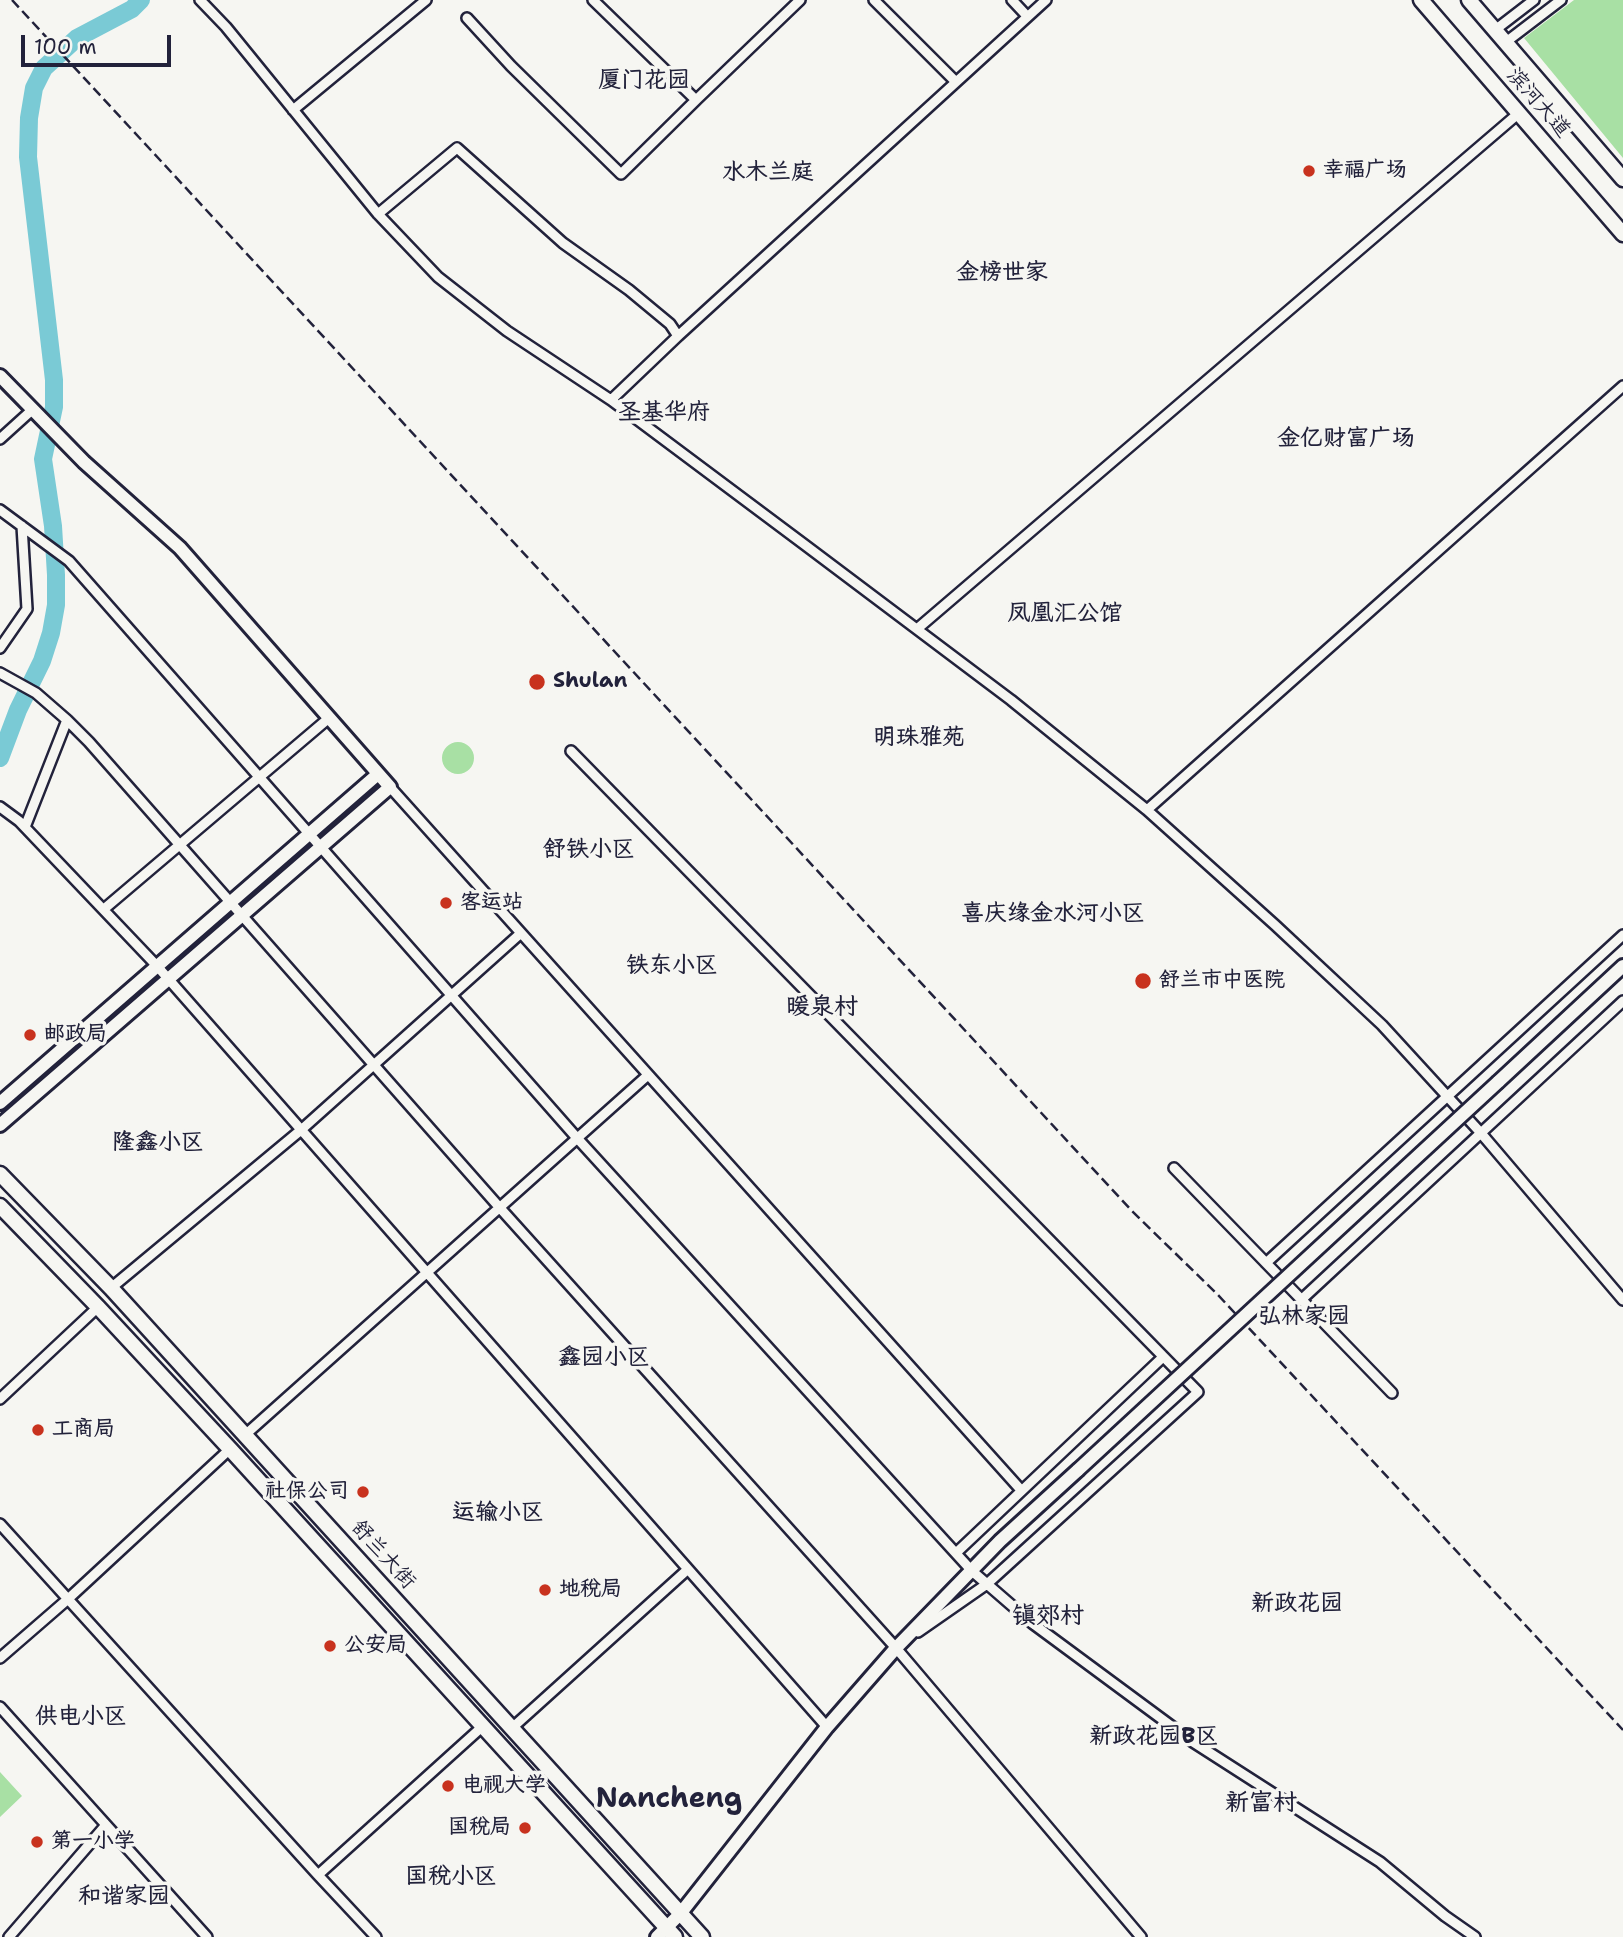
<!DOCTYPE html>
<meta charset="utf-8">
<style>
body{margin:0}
#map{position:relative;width:1623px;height:1937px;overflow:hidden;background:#f6f6f2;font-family:"Shantell Sans",sans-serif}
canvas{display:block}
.scale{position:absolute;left:21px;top:35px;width:150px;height:32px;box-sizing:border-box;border:4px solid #22223b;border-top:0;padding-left:9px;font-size:21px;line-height:24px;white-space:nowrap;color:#22223b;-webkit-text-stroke:5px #f6f6f2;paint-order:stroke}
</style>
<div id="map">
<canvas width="1623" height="1937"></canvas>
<div class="scale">100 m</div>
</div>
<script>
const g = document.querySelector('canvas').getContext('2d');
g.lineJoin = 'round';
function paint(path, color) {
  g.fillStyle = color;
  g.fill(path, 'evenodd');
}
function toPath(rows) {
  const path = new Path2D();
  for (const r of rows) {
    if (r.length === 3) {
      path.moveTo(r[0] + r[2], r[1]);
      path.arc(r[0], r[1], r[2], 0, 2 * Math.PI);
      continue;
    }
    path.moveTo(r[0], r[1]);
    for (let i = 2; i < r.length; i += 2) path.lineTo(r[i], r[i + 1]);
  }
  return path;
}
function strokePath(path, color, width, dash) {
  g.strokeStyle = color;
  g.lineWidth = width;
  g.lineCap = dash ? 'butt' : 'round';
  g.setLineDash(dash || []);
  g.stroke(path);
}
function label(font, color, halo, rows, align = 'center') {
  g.font = font + ' "Shantell Sans","LXGW WenKai TC",sans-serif';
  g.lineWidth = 7;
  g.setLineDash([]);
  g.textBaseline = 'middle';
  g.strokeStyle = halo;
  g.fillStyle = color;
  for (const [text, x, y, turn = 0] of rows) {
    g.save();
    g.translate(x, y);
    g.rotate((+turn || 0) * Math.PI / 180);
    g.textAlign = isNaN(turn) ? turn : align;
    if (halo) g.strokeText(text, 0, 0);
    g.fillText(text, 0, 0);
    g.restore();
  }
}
paint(toPath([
 [1574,0,1623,0,1623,158,1524,38],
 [458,758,16],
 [0,1772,22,1796,0,1817]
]), '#a8e0a4');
strokePath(toPath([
 [0,758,18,710,42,661,51,633,56,605,56,575,53,526,43,459,54,407,54,380,28,157,29,118,34,88,44,68,77,38,132,9,141,0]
]), '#7acad5', 18);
const street = toPath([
 [200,0,226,27,378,214,438,277,507,331,611,400,805,545,1011,700,1147,810,1275,925,1382,1025,1480,1132,1623,1300],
 [874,0,956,82],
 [1012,0,1027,16],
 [467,18,511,66,621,174,696,100,593,0],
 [1495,30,1534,0],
 [1506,42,1561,0],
 [696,100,800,0],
 [293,110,426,0],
 [378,214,457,148,563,243,629,290,670,324,678,336],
 [611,400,678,336,1046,0],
 [0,439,32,410],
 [0,510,69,561,577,1138,972,1571,1032,1623,1193,1742,1380,1862,1445,1916,1475,1937],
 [917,629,1519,113],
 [0,648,27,609,22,526],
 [0,673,36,693,67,720,89,742,500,1208,896,1648,1141,1937],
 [571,751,1198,1392,987,1584,918,1632],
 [390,787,1021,1490],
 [0,807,19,821,157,966,827,1727],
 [1147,810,1623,386],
 [25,827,67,720],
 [104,909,329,718],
 [1174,1168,1392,1393],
 [1266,1263,1623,935],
 [111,1288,301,1130,521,933],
 [1301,1300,1623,1001],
 [0,1399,98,1307],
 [245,1435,648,1075],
 [0,1524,318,1875,376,1937],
 [956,1553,1163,1357],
 [0,1658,68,1599,230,1449],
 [0,1707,207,1937],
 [512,1728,687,1570],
 [318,1875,483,1726],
 [9,1937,106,1825]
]);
const secondary = toPath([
 [0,376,84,462,180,548,390,787,0,1125],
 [1498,1082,1623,966],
 [0,1103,378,774],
 [657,1937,680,1914,827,1727,896,1648,1000,1541,1078,1470]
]);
const primary = toPath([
 [1421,0,1623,234],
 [1469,0,1623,179],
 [0,1174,111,1288,702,1937],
 [0,1206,98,1307,230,1449,675,1937]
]);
strokePath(street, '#22223b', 14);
strokePath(secondary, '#22223b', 18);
strokePath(primary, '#22223b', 19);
strokePath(street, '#f6f6f2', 9);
strokePath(secondary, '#f6f6f2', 12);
strokePath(primary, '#f6f6f2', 14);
strokePath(toPath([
 [12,0,1132,1211,1218,1295,1623,1730]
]), '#22223b', 2.5, [10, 5]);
const secondaryBridge = toPath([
 [1078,1470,1498,1082]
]);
strokePath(secondaryBridge, '#22223b', 18, []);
strokePath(secondaryBridge, '#f6f6f2', 12);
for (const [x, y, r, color] of [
 [1309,171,7,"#c8321e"],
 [537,682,9,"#c8321e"],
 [446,903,7,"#c8321e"],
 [1143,981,9,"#c8321e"],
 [30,1035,7,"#c8321e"],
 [38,1430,7,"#c8321e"],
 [363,1492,7,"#c8321e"],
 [545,1590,7,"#c8321e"],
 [330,1646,7,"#c8321e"],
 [448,1786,7,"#c8321e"],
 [525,1828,7,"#c8321e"],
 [37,1842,7,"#c8321e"]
]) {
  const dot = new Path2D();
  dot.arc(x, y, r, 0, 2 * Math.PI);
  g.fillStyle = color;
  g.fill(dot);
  strokePath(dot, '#f6f6f2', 2.5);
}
label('21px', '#22223b', '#f6f6f2', [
 ["滨河大道",1538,103,49],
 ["舒兰大街",383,1555,48]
]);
label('bold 21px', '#22223b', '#f6f6f2', [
 ["幸福广场",1323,171],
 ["Shulan",553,682],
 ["客运站",460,903],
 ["舒兰市中医院",1159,981],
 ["邮政局",44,1035],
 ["工商局",52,1430],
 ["社保公司",349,1492,"right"],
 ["地税局",559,1590],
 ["公安局",344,1646],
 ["电视大学",462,1786],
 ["国税局",511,1828,"right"],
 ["第一小学",51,1842]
], 'left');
label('bold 23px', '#22223b', '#f6f6f2', [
 ["厦门花园",644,81],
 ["水木兰庭",768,173],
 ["金榜世家",1002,273],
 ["圣基华府",664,413],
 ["金亿财富广场",1346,439],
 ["凤凰汇公馆",1065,614],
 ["明珠雅苑",919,738],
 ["舒铁小区",589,850],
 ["喜庆缘金水河小区",1053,914],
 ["铁东小区",672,966],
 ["隆鑫小区",158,1143],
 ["弘林家园",1304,1317],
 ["鑫园小区",604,1358],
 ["运输小区",498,1513],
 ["新政花园",1297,1604],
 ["供电小区",81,1717],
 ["新政花园B区",1154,1737],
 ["国税小区",451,1877],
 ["和谐家园",124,1897]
]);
label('bold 24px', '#22223b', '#f6f6f2', [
 ["暖泉村",822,1008],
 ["镇郊村",1048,1617],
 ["新富村",1261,1804]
]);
label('bold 28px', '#22223b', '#f6f6f2', [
 ["Nancheng",669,1800]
]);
</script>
